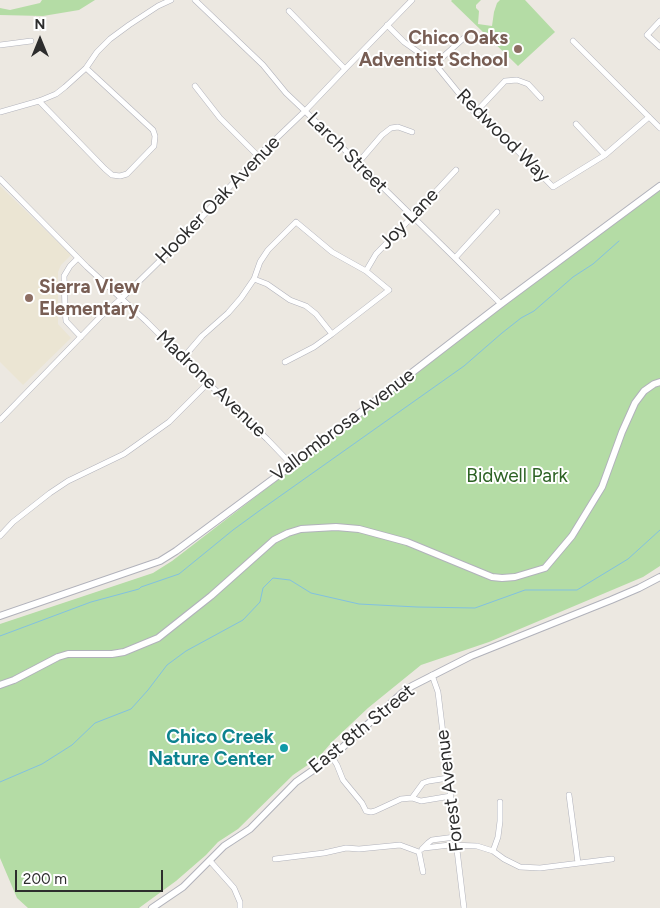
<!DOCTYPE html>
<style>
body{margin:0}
#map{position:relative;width:660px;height:908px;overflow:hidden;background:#ece8e1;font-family:Figtree,sans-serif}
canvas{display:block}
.north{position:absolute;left:15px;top:15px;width:50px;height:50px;-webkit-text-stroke:4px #fff;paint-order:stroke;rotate:0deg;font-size:14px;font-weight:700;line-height:20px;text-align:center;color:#2d2d2d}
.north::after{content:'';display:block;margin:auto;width:18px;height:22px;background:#2d2d2d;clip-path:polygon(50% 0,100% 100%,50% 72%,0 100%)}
.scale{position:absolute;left:15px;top:870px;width:148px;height:22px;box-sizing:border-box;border:2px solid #2d2d2d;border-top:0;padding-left:6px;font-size:15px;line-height:18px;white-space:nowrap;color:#2d2d2d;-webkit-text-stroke:4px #fff;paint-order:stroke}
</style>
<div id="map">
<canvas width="660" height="908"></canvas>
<div class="north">N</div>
<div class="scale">200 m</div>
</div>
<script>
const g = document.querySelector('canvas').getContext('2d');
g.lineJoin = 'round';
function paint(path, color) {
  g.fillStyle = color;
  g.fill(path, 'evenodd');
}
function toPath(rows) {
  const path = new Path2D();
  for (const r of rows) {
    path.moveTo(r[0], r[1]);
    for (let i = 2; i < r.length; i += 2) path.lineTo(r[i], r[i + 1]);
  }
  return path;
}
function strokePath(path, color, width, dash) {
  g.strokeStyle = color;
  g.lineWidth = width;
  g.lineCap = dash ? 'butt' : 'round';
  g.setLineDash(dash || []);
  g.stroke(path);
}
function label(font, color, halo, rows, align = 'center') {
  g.font = font + ' Figtree,sans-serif';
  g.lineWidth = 4;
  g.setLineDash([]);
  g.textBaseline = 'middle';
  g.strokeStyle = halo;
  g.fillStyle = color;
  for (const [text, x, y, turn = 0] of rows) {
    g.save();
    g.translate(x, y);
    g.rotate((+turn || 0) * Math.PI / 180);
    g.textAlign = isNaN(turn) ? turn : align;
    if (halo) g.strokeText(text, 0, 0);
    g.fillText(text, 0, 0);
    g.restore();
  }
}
paint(toPath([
 [0,186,71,255,61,265,58,272,58,324,71,338,23,385,0,362]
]), '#ebe5d3');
paint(toPath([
 [42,0,95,0,79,10,43,16,0,15,0,8,10,10,40,3],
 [452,0,481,0,476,5,476,8,479,11,478,24,492,26,494,12,497,3,500,0,525,0,555,32,518,66,451,1],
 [660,186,660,566,643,577,489,642,421,665,368,708,332,742,318,758,293,775,238,829,218,842,206,855,176,881,139,908,28,908,17,898,0,858,0,624,153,573,172,561]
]), '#b4dca5');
strokePath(toPath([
 [0,636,91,602,139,589,141,587,179,574,233,530,259,511,464,366,502,333,521,318,534,311,573,277,593,264,619,241],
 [0,782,42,764,72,745,95,723,131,709,148,690,167,665,186,651,243,620,260,602,263,588,273,578,290,580,311,593,359,604,417,607,475,608,525,590,577,590,628,559,660,530]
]), '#82c1e0', 1);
const minor = toPath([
 [195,0,263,65,286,93,305,111,455,258,501,304],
 [289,11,345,69],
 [660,21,647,35,660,47],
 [387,25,404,42,435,64,475,113,489,125,502,135,553,187,605,155,649,117],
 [573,41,660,128],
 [0,45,31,41],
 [435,64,465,37],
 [195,86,220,118,258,156],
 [39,101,105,169,112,175,120,176,127,174,154,146,155,136,153,130,86,68],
 [0,112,39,101,56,94,65,87,86,68,97,52,110,39,129,25,158,6,171,0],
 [475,113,505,81,517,80,528,84,541,98],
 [576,124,605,155],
 [358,163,382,135,391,128,398,127,412,132],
 [0,179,87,267,146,321,208,383,267,439,292,465],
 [78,258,70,266,64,276,65,310,66,321,81,337],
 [455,258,497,212],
 [366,271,376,254,412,217,456,170],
 [254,279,267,284,290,300,306,306,316,314,332,334],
 [183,358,202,336,228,313,241,298,254,279,260,262,268,250,296,222,332,252,366,271,389,290,332,334,314,347,285,362],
 [0,420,101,316,122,298,179,242,258,156,305,111,345,69,412,0],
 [0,536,13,522,50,493,68,481,124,454,169,422,208,383],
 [432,675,438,692,464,908],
 [332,757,337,765,343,780,362,803,366,811,371,812,375,811,401,799,412,798,421,801,451,796],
 [569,795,578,863],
 [412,798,423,783,429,781,448,778],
 [424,848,450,845,477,846,493,851,504,859,520,867,540,868,612,859],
 [422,849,428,843,432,840,455,837],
 [493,851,498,837,500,821,500,802],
 [275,859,324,853,346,848,359,849,400,845,419,852,423,872],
 [210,861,234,888,240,902,240,908]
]);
const tertiary = toPath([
 [0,616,160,561,176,551,292,465,501,304,660,186],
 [0,685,14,680,58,657,68,654,112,654,124,652,158,638,211,596,274,540,288,533,301,529,336,527,359,529,407,542,492,577,502,578,515,577,545,568,572,536,602,487,622,432,635,403,644,391,654,384,660,382],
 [152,908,183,887,224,846,250,829,296,782,332,757,402,693,412,686,471,656,611,600,639,588,660,577]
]);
strokePath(minor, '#b1b2bb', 6);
strokePath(tertiary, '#b1b2bb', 8);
strokePath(minor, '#fff', 5);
strokePath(tertiary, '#fff', 6);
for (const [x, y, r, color] of [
 [518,49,5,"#8d6e63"],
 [29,298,5,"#8d6e63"],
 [284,748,5,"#0f9aa8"]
]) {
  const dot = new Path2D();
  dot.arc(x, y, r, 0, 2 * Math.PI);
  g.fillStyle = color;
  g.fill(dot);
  strokePath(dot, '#fff', 2);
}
label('bold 19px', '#785e54', '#fff', [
 ["Chico Oaks",508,38],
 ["Adventist School",508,60],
 ["Sierra View",39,287,"left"],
 ["Elementary",39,309,"left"]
], 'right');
label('19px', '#2d2d2d', '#fff', [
 ["Redwood Way",503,136,45],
 ["Larch Street",347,153,45],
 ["Hooker Oak Avenue",218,200,-46],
 ["Joy Lane",409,219,-46],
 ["Madrone Avenue",211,384,44],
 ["Vallombrosa Avenue",343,425,-37],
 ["East 8th Street",362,729,-39],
 ["Forest Avenue",450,791,-97]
]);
label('19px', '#2d6224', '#fff', [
 ["Bidwell Park",517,476]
]);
label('bold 19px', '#0d838f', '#fff', [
 ["Chico Creek",274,737],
 ["Nature Center",274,759]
], 'right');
</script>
